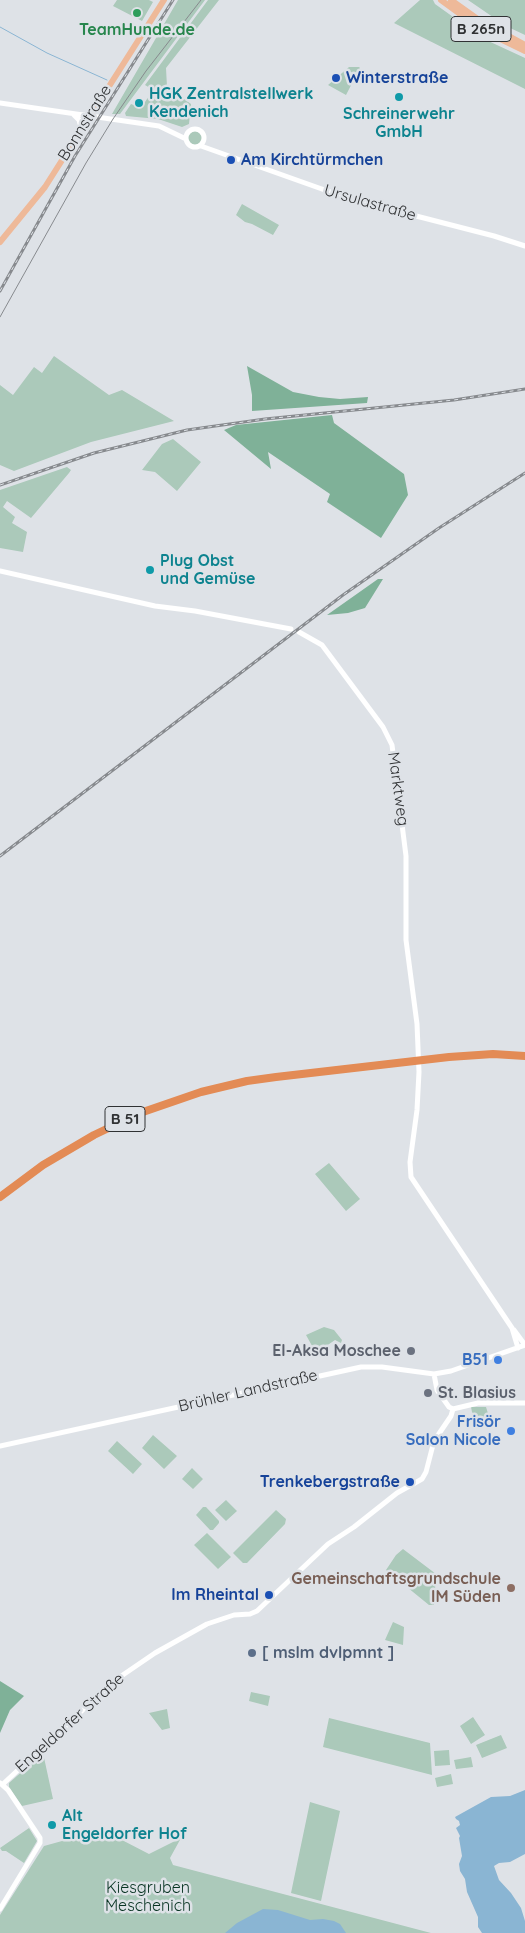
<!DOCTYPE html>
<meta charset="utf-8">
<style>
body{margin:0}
canvas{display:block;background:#dee2e7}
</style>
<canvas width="525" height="1933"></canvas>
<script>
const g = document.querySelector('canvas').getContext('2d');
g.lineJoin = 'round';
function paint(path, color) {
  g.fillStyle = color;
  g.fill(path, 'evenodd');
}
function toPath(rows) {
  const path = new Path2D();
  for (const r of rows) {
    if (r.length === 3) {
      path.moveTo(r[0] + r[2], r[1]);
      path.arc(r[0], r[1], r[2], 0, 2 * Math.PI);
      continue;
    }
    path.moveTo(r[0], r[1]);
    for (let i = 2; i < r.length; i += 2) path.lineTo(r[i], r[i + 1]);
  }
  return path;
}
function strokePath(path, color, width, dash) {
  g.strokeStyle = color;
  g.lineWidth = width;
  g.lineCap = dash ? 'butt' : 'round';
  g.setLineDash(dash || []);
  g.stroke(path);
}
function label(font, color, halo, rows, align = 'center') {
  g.font = font + ' Quicksand,sans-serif';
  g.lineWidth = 5;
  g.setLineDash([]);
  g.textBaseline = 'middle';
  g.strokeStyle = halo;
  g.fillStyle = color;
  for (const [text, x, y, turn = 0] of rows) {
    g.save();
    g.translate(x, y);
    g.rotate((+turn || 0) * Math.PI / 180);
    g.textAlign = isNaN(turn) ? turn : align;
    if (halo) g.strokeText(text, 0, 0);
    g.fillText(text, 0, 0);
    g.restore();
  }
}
paint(toPath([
 [117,0,149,0,153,2,142,21,113,6],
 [178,0,205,0,120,114,112,114],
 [208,0,219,0,166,68,167,87,191,104,189,124,182,127,158,119,126,116,125,113,131,104,141,108,149,96,157,100,160,94,145,85],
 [420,0,433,0,435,4,484,39,525,58,525,89,394,23],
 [468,0,525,0,525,35,506,26],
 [349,67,359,67,360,68,346,95,328,85],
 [195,138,7],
 [242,204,279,225,273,235,252,224,245,222,236,215],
 [54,356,109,395,122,390,174,421,91,442,14,471,0,465,0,385,13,395,34,367,42,373],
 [173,439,201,462,177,491,155,472,142,470,162,444],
 [67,467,71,470,69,473,31,518,7,501,3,507,15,517,12,523,27,532,23,552,0,548,0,490],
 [329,1163,360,1199,346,1211,315,1174],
 [324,1327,334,1330,342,1340,341,1343,335,1340,316,1353,306,1335],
 [471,1407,486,1407,490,1420,481,1426,472,1412],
 [153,1435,177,1456,164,1469,142,1448],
 [117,1441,142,1464,133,1474,108,1451],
 [192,1468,203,1479,193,1489,182,1479],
 [226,1500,237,1511,226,1521,215,1510],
 [203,1507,206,1507,219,1521,219,1523,213,1530,210,1530,196,1515],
 [276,1510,286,1519,285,1524,247,1563,243,1563,233,1553],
 [207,1533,231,1557,218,1569,194,1545],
 [403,1549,436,1574,434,1605,429,1605,386,1570,396,1555],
 [393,1622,404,1627,403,1645,385,1640],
 [251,1692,270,1696,268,1706,249,1701],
 [167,1709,170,1728,162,1730,149,1713],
 [473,1717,485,1735,471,1744,460,1726],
 [329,1718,430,1743,432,1775,323,1747],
 [501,1735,507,1748,482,1758,476,1745],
 [449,1750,450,1765,435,1766,434,1751],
 [43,1753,53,1799,22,1806,9,1787,9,1783],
 [471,1757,473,1767,456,1769,454,1760],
 [451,1774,453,1784,437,1787,435,1778],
 [310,1802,340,1811,321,1901,291,1893],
 [29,1828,37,1841,24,1863,6,1851,2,1851,0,1848],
 [91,1833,104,1834,120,1839,149,1854,181,1838,170,1858,173,1865,431,1933,0,1933,0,1915,44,1846]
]), '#abc9ba');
paint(toPath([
 [247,366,293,392,319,397,340,399,368,397,367,403,252,411,252,395],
 [332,415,334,423,404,474,408,495,381,538,327,502,330,494,268,452,271,469,224,430,236,425],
 [378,579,383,579,365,608,348,613,327,615],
 [0,1681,24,1696,10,1710,0,1733]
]), '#7fb198');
paint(toPath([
 [525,1790,525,1854,510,1862,499,1863,494,1866,499,1880,511,1893,521,1908,525,1921,525,1933,482,1933,478,1927,478,1917,467,1892,465,1879,460,1871,459,1864,462,1856,459,1838,460,1836,456,1828,460,1825,459,1821,456,1819,455,1817,491,1797,510,1796],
 [263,1909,278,1910,310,1920,323,1919,334,1921,340,1924,346,1933,225,1933,237,1923]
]), '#8ab5d3');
strokePath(toPath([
 [0,27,47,53,107,80]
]), '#8ab5d3', 1);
strokePath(toPath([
 [0,103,159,126,186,139],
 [74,115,79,120,81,128],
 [195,138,9],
 [201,146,350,199,494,236,525,246],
 [0,571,155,606,195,611,291,629],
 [299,632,322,645,383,727,392,745,406,856,406,940,417,1024,419,1072,417,1110,410,1162,411,1177,512,1328,518,1348],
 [514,1330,525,1345],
 [434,1374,437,1390,449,1407,453,1409,478,1403,525,1403],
 [0,1446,361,1367,382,1367,434,1374,451,1371,525,1345],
 [3,1784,114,1681,155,1653,207,1624,234,1615,250,1614,257,1611,328,1544,354,1527,397,1493,422,1479,426,1472,434,1441,451,1416,453,1409],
 [0,1909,40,1843,40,1838,8,1790,0,1783]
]), '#fff', 5);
strokePath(toPath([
 [441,0,482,30,525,51],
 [451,0,479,20,525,45],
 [0,242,45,187,164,0]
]), '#eeb999', 6);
strokePath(toPath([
 [0,1197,43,1165,94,1135,140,1113,201,1092,247,1081,276,1077,449,1057,493,1054,525,1056]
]), '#e38b55', 8);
strokePath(toPath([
 [0,317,86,163,113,119,146,71,201,0]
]), '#878a8e', 1);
const rail = toPath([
 [0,291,75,156,173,0],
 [0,485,94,453,187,430,265,419,454,400,525,389],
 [0,856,343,595,439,528,525,473]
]);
strokePath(rail, '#878a8e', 3);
strokePath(rail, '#dee2e7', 1, [4]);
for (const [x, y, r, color] of [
 [137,13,5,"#2e9e5b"],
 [336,78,5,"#1a4fb4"],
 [399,97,5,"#0f9aa8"],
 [139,103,5,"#0f9aa8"],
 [231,160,5,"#1a4fb4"],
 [150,570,5,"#0f9aa8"],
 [411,1351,5,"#6b7280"],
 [498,1360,5,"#3f7fe0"],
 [428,1393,5,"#6b7280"],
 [511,1431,5,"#3f7fe0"],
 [410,1482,5,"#1a4fb4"],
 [511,1588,5,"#8d6e63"],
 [269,1595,5,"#1a4fb4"],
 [252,1653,5,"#5c6f8a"],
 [52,1825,5,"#0f9aa8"]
]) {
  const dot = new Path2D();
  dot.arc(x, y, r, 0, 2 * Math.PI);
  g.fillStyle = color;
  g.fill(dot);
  strokePath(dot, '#dee2e7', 2);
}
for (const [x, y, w] of [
 [481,29,60],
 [125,1119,40]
]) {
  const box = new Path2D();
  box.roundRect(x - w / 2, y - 12.5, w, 25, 4);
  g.fillStyle = '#dee2e7';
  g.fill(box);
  strokePath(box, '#303234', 1);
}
label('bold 15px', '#303234', null, [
 ["B 265n",481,29],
 ["B 51",125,1119]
]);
label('bold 16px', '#27864d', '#dee2e7', [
 ["TeamHunde.de",137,30]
]);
label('bold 16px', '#164399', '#dee2e7', [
 ["Winterstraße",346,78],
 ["Am Kirchtürmchen",241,160],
 ["Trenkebergstraße",400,1482,"right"],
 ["Im Rheintal",259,1595,"right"]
], 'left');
label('bold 16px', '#0d838f', '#dee2e7', [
 ["HGK Zentralstellwerk",149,94],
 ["Kendenich",149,112],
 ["Schreinerwehr",399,114,"center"],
 ["GmbH",399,132,"center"],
 ["Plug Obst",160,561],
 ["und Gemüse",160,579],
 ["Alt",62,1816],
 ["Engeldorfer Hof",62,1834]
], 'left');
label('16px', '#303234', '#dee2e7', [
 ["Bonnstraße",85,123,-58],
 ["Ursulastraße",370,203,16],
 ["Marktweg",398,789,82],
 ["Brühler Landstraße",248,1391,-13],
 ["Engeldorfer Straße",70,1723,-42]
]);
label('bold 16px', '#5b616d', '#dee2e7', [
 ["El-Aksa Moschee",401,1351],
 ["St. Blasius",438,1393,"left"]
], 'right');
label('bold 16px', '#366cbe', '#dee2e7', [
 ["B51",488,1360],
 ["Frisör",501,1422],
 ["Salon Nicole",501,1440]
], 'right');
label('bold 16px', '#785e54', '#dee2e7', [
 ["Gemeinschaftsgrundschule",501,1579],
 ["IM Süden",501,1597]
], 'right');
label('bold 16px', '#4e5e75', '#dee2e7', [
 ["[ mslm dvlpmnt ]",262,1653]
], 'left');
label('16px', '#083423', '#dee2e7', [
 ["Kiesgruben",148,1888],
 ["Meschenich",148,1906]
]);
</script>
